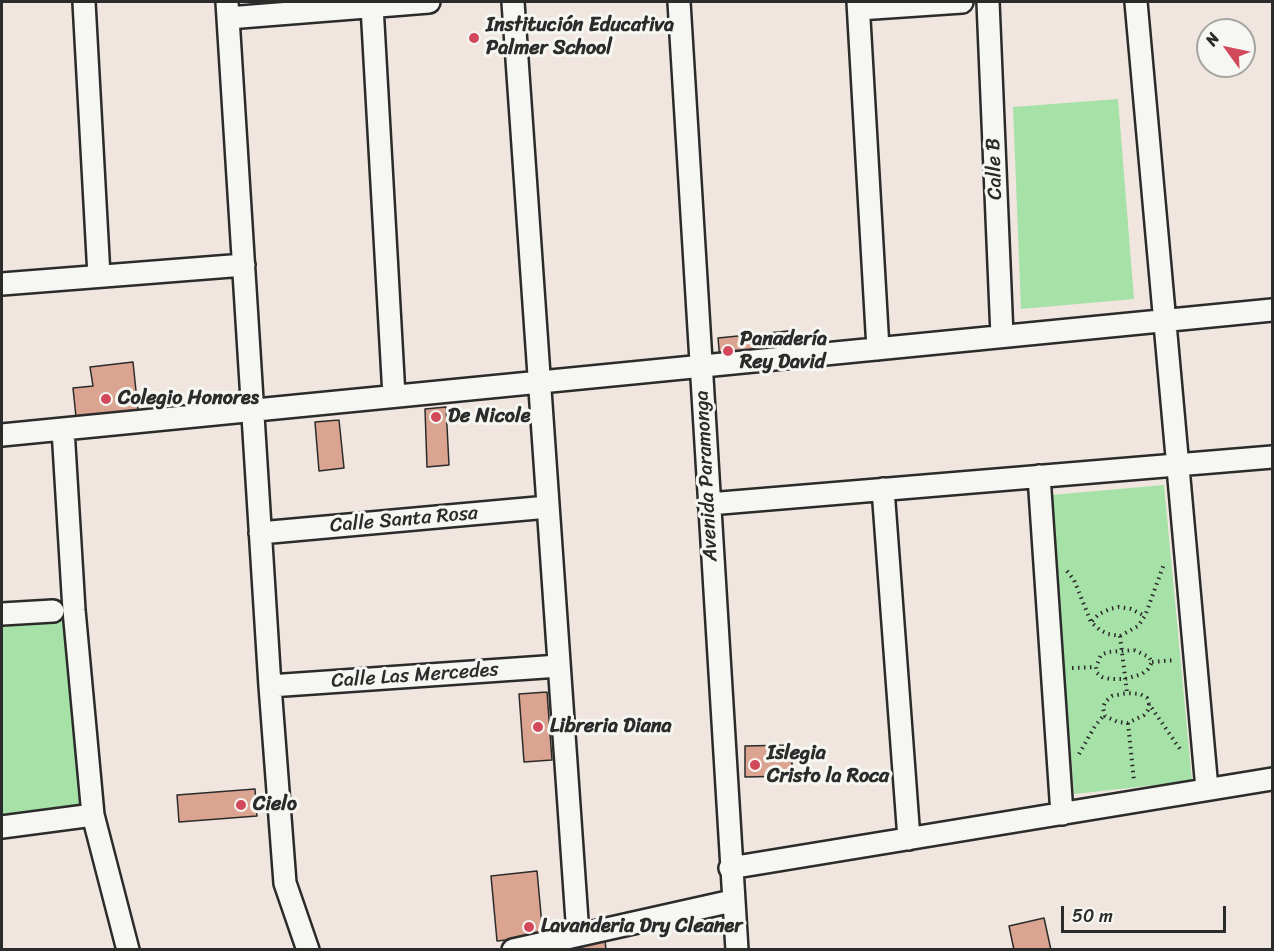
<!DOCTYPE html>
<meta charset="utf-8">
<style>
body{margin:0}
#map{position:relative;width:1274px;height:951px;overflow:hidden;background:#f0e6df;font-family:Sriracha,sans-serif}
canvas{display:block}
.frame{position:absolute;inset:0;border:3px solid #2b2b2b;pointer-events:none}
.north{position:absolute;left:1196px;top:18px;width:60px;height:60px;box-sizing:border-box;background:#f6f6f2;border:2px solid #a5a5a2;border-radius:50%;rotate:303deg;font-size:16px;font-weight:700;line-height:24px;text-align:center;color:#2b2b2b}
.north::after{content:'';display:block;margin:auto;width:21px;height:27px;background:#d1495b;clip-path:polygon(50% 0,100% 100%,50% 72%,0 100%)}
.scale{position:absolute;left:1061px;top:906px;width:165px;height:27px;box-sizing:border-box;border:3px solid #2b2b2b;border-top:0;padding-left:8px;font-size:18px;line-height:21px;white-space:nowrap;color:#2b2b2b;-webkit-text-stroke:4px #f6f6f2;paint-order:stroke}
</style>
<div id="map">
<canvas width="1274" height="951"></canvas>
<div class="frame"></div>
<div class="north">N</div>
<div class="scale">50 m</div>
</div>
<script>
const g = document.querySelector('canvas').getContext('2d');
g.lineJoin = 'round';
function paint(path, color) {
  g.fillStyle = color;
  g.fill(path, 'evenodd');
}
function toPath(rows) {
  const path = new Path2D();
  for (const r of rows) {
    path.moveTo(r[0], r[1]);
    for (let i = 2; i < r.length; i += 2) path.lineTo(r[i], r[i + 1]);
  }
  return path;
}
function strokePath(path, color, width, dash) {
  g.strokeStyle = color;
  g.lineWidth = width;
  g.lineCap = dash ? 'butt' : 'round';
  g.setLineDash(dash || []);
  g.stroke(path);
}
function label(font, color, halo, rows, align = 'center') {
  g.font = font + ' Sriracha,sans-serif';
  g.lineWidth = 6;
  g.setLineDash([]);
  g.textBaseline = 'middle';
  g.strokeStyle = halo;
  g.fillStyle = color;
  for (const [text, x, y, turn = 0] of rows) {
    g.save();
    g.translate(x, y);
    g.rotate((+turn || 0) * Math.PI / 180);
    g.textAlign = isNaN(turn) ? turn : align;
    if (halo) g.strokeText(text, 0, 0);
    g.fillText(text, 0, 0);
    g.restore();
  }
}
paint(toPath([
 [1118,99,1134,299,1021,309,1013,107],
 [1164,485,1192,781,1074,794,1051,495],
 [70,620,87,811,2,818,2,624]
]), '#a6e2a7');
const building = toPath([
 [788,331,790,353,720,360,718,338,788,331],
 [133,362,138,410,76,417,73,388,93,386,90,367,133,362],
 [446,407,449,465,427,467,425,409,446,407],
 [339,420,344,468,319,471,315,422,339,420],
 [547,692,552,760,524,762,519,694,547,692],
 [792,745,792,776,745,777,745,746,792,745],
 [255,789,257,816,179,822,177,795,255,789],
 [537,871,543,936,497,941,491,876,537,871],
 [1044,918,1051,950,1014,950,1009,926,1044,918],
 [605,940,606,950,566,950,605,940]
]);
paint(building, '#daa491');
strokePath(building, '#2b2b2b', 1.5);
const street = toPath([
 [84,2,99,276],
 [227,2,270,686,285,883,308,950],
 [513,2,578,935],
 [679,2,737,950],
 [858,2,878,349],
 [988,2,1002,336],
 [1136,2,1207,789],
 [372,6,394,396],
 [859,9,962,2],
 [228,18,429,2],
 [2,284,244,265],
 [63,429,74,610,93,815,128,950],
 [2,435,1272,310],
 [1039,476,1062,814],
 [883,489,909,839],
 [709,504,1272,457],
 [260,533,548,507],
 [2,614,53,611],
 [270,686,559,666],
 [2,827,93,815],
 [730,868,1272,779],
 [513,950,732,901]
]);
strokePath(street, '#2b2b2b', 26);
strokePath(toPath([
 [1067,571,1074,580,1091,622,1100,630,1108,634,1120,636,1138,626,1145,616,1164,564],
 [1092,621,1099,614,1110,609,1119,607,1131,609,1145,616],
 [1120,636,1127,693],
 [1134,650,1149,657,1152,662,1148,669,1142,674,1125,679,1110,679,1102,677,1097,673,1096,667,1101,655,1108,652,1134,650],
 [1152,662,1175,660],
 [1072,668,1096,667],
 [1149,704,1148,710,1144,715,1128,723,1118,722,1105,716,1103,708,1105,702,1112,696,1127,693,1140,694,1147,698,1149,704,1182,752],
 [1128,723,1134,781],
 [1079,754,1095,726,1104,715]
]), '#2b2b2b', 4, [1.5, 4.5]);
strokePath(street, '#f6f6f2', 21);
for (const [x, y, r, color] of [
 [474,38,6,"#d1495b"],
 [728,351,6,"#d1495b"],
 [106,399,6,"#d1495b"],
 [436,417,6,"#d1495b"],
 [538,727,6,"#d1495b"],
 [755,765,6,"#d1495b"],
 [241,805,6,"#d1495b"],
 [529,927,6,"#d1495b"]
]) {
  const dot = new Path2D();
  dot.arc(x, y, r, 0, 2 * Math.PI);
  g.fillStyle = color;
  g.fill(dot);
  strokePath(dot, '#f6f6f2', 2);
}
label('bold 20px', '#2b2b2b', '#f6f6f2', [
 ["Institución Educativa",486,26],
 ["Palmer School",486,49],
 ["Panadería",740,340],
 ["Rey David",740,363],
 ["Colegio Honores",118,399],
 ["De Nicole",448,417],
 ["Libreria Diana",550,727],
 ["Islegia",767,754],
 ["Cristo la Roca",767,777],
 ["Cielo",253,805],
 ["Lavanderia Dry Cleaner",541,927]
], 'left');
label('20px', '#2b2b2b', '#f6f6f2', [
 ["Calle B",995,169,-92],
 ["Avenida Paramonga",707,476,-93],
 ["Calle Santa Rosa",404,520,-5],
 ["Calle Las Mercedes",415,676,-4]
]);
</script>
